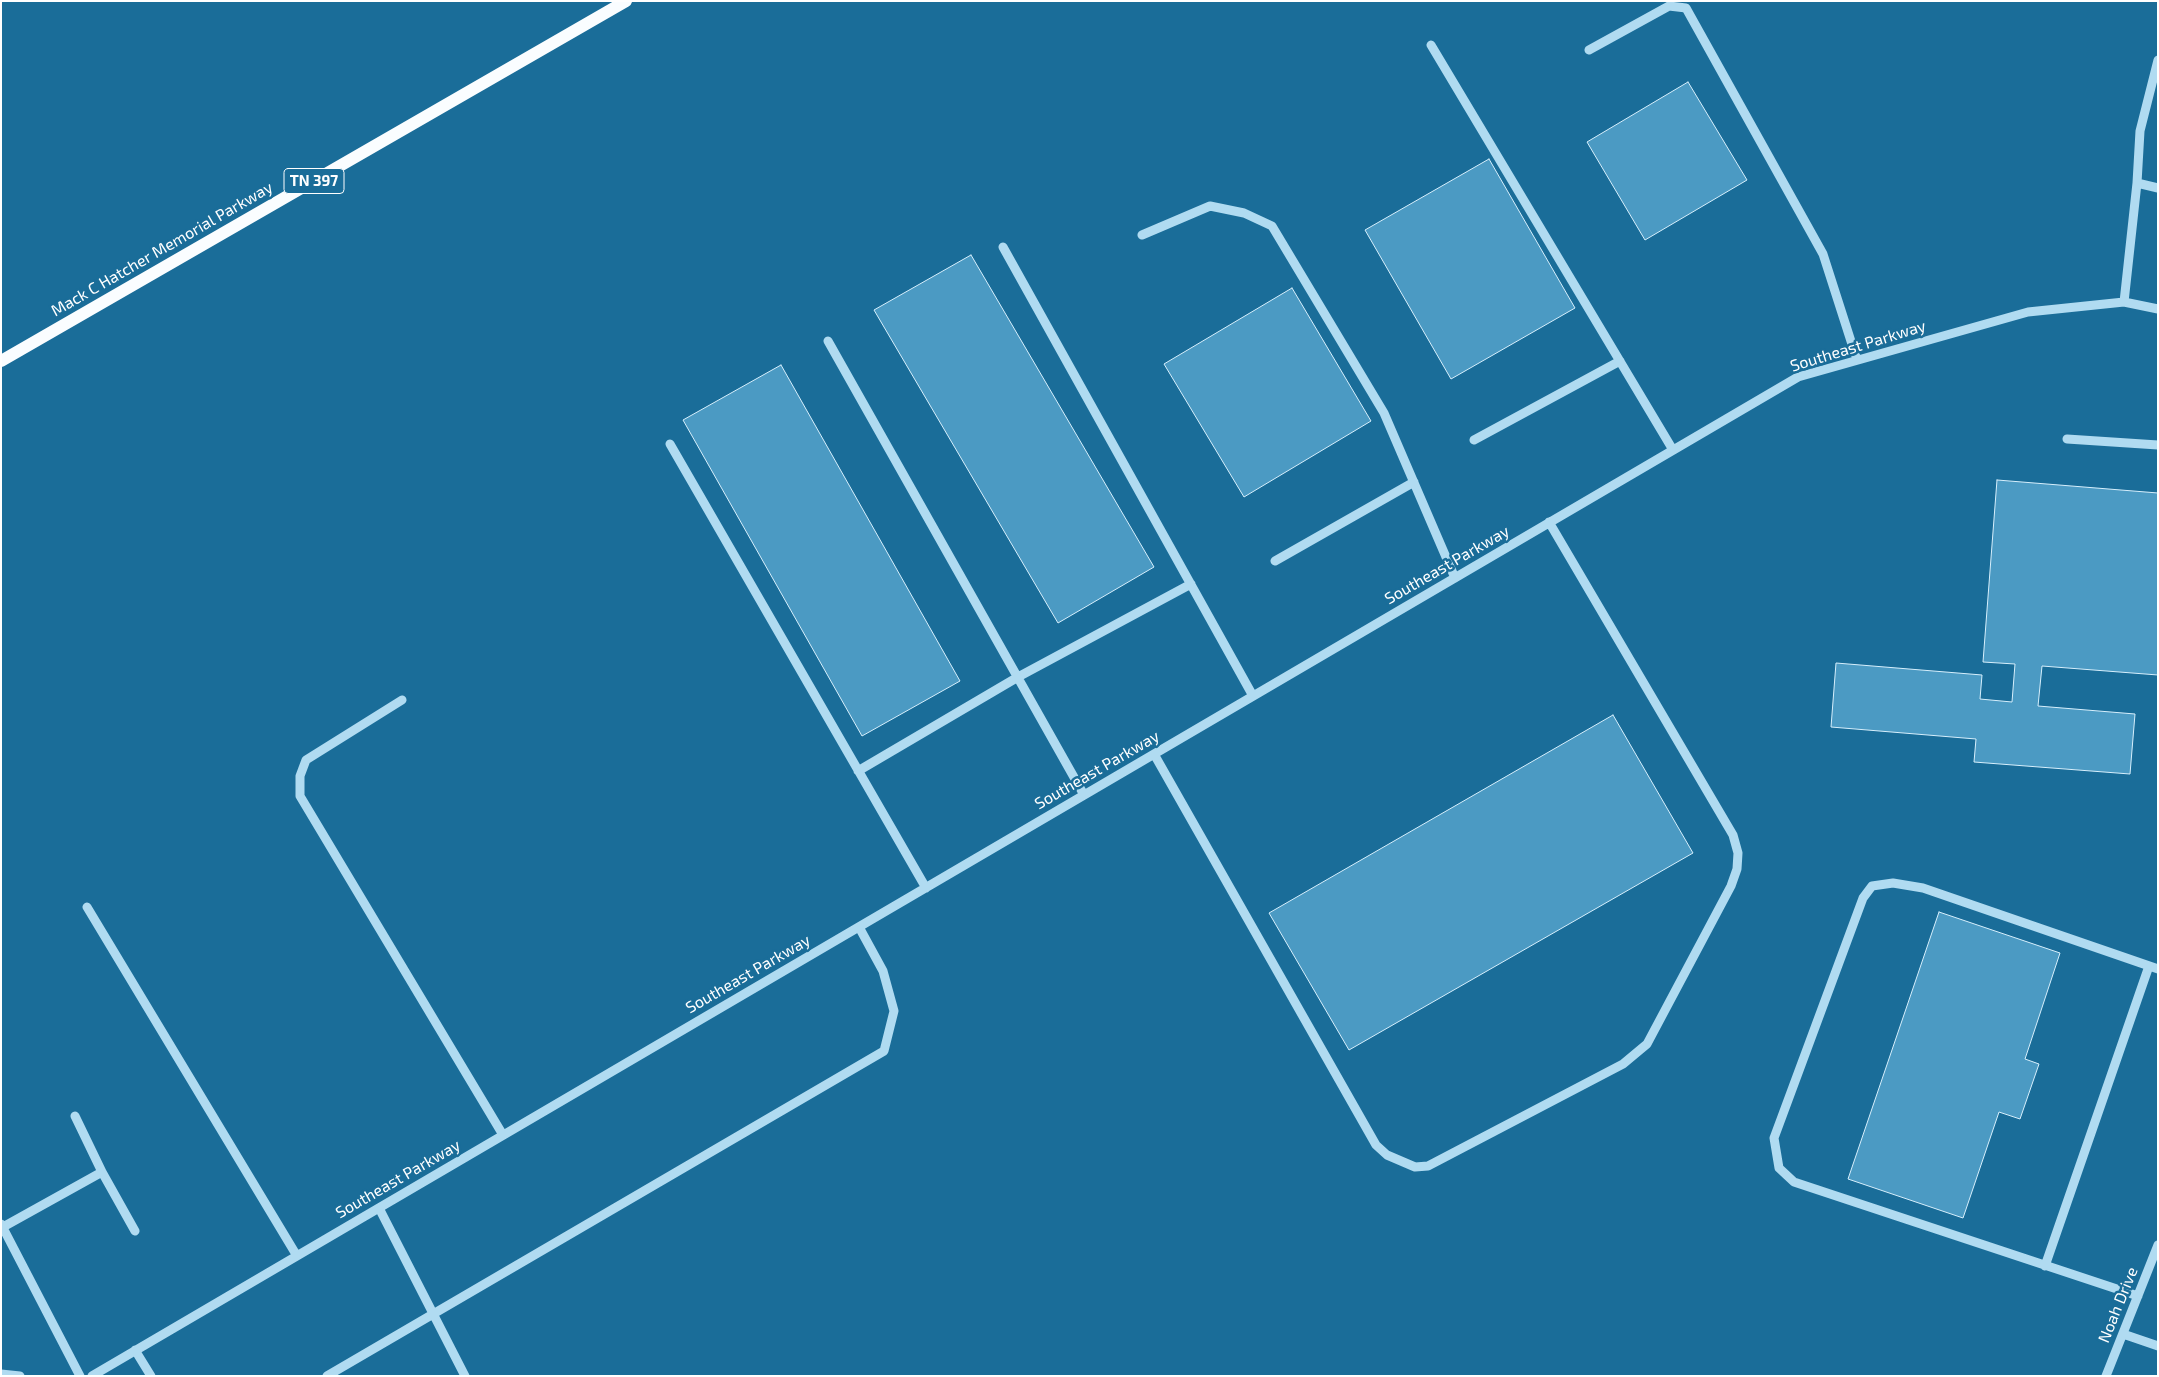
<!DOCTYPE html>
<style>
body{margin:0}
#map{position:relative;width:2159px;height:1377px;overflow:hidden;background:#1a6d99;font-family:"Exo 2",sans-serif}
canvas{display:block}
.frame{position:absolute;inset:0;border:2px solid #fff;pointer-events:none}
</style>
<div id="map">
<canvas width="2159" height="1377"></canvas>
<div class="frame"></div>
</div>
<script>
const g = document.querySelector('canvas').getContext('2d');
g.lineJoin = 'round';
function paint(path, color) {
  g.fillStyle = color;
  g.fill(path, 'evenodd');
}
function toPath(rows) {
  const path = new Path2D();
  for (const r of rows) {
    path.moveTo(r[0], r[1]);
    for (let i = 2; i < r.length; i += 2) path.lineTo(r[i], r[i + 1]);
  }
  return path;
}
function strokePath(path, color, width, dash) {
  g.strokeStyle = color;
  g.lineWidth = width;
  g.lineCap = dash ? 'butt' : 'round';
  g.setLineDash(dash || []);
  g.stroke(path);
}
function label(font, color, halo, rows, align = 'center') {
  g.font = font + ' "Exo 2",sans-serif';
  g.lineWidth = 5;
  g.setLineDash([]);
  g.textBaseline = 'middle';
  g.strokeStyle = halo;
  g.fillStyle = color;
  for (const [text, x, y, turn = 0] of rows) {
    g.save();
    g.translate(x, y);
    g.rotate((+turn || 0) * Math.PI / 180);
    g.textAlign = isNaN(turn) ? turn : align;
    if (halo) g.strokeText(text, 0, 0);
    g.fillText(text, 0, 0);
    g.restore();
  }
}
const building = toPath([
 [1688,82,1747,180,1645,240,1587,142,1688,82],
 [1489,159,1575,308,1451,379,1365,230,1489,159],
 [971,255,1154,567,1058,623,874,310,971,255],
 [1292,288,1371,421,1244,497,1164,364,1292,288],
 [781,365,960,681,862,736,683,420,781,365],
 [1997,480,2158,493,2158,675,2042,666,2038,706,2135,714,2130,774,1974,762,1976,739,1831,727,1836,663,1982,675,1980,699,2012,702,2015,664,1983,662,1997,480],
 [1613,715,1693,853,1349,1050,1269,913,1613,715],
 [1939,912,2060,953,2025,1059,2039,1064,2020,1119,1999,1112,1963,1218,1848,1179,1939,912]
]);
paint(building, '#4b9ac3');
strokePath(building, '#d7effc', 1);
strokePath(toPath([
 [1431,45,1673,450],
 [1589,50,1669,6,1686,8,1823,254,1857,360],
 [2137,183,2158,188],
 [1142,235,1210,206,1244,213,1272,226,1384,413,1455,578],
 [1003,247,1253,696],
 [2124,302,2137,183,2140,131,2158,60],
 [828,341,1084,795],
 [2067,439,2158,445],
 [1474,440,1620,361],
 [670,444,926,888],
 [1275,561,1414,482],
 [402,700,306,760,300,776,300,796,503,1135],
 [1154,754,1376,1145,1387,1155,1415,1167,1428,1166,1623,1064,1647,1044,1731,886,1737,869,1738,853,1733,835,1549,522],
 [858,771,1018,677,1191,584],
 [87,907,297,1256],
 [102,1172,135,1231],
 [379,1208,465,1376],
 [1,1224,80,1376],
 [3,1227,102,1172,75,1116],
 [2045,1266,2149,966],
 [2138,1296,1794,1182,1779,1168,1774,1138,1863,898,1872,886,1893,883,1923,888,2158,969],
 [2123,1334,2158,1346],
 [135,1350,151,1376],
 [1,1374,20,1376],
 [92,1376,1798,377,2028,312,2124,302,2158,309],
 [327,1376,884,1051,894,1011,883,971,859,927],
 [2106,1376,2158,1245]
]), '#b0dbf1', 9);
strokePath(toPath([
 [1,361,626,1]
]), '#fafdff', 12);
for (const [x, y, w] of [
 [314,181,60]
]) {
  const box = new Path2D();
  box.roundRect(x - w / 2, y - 12.5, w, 25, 4);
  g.fillStyle = '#1a6d99';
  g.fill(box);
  strokePath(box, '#fff', 1);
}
label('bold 15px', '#fff', null, [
 ["TN 397",314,181]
]);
label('16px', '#fff', '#1a6d99', [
 ["Mack C Hatcher Memorial Parkway",162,249,-30],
 ["Southeast Parkway",1858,346,-17],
 ["Southeast Parkway",1447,565,-30],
 ["Southeast Parkway",1097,770,-30],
 ["Southeast Parkway",748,974,-30],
 ["Southeast Parkway",398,1179,-30],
 ["Noah Drive",2118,1305,-68]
]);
</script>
